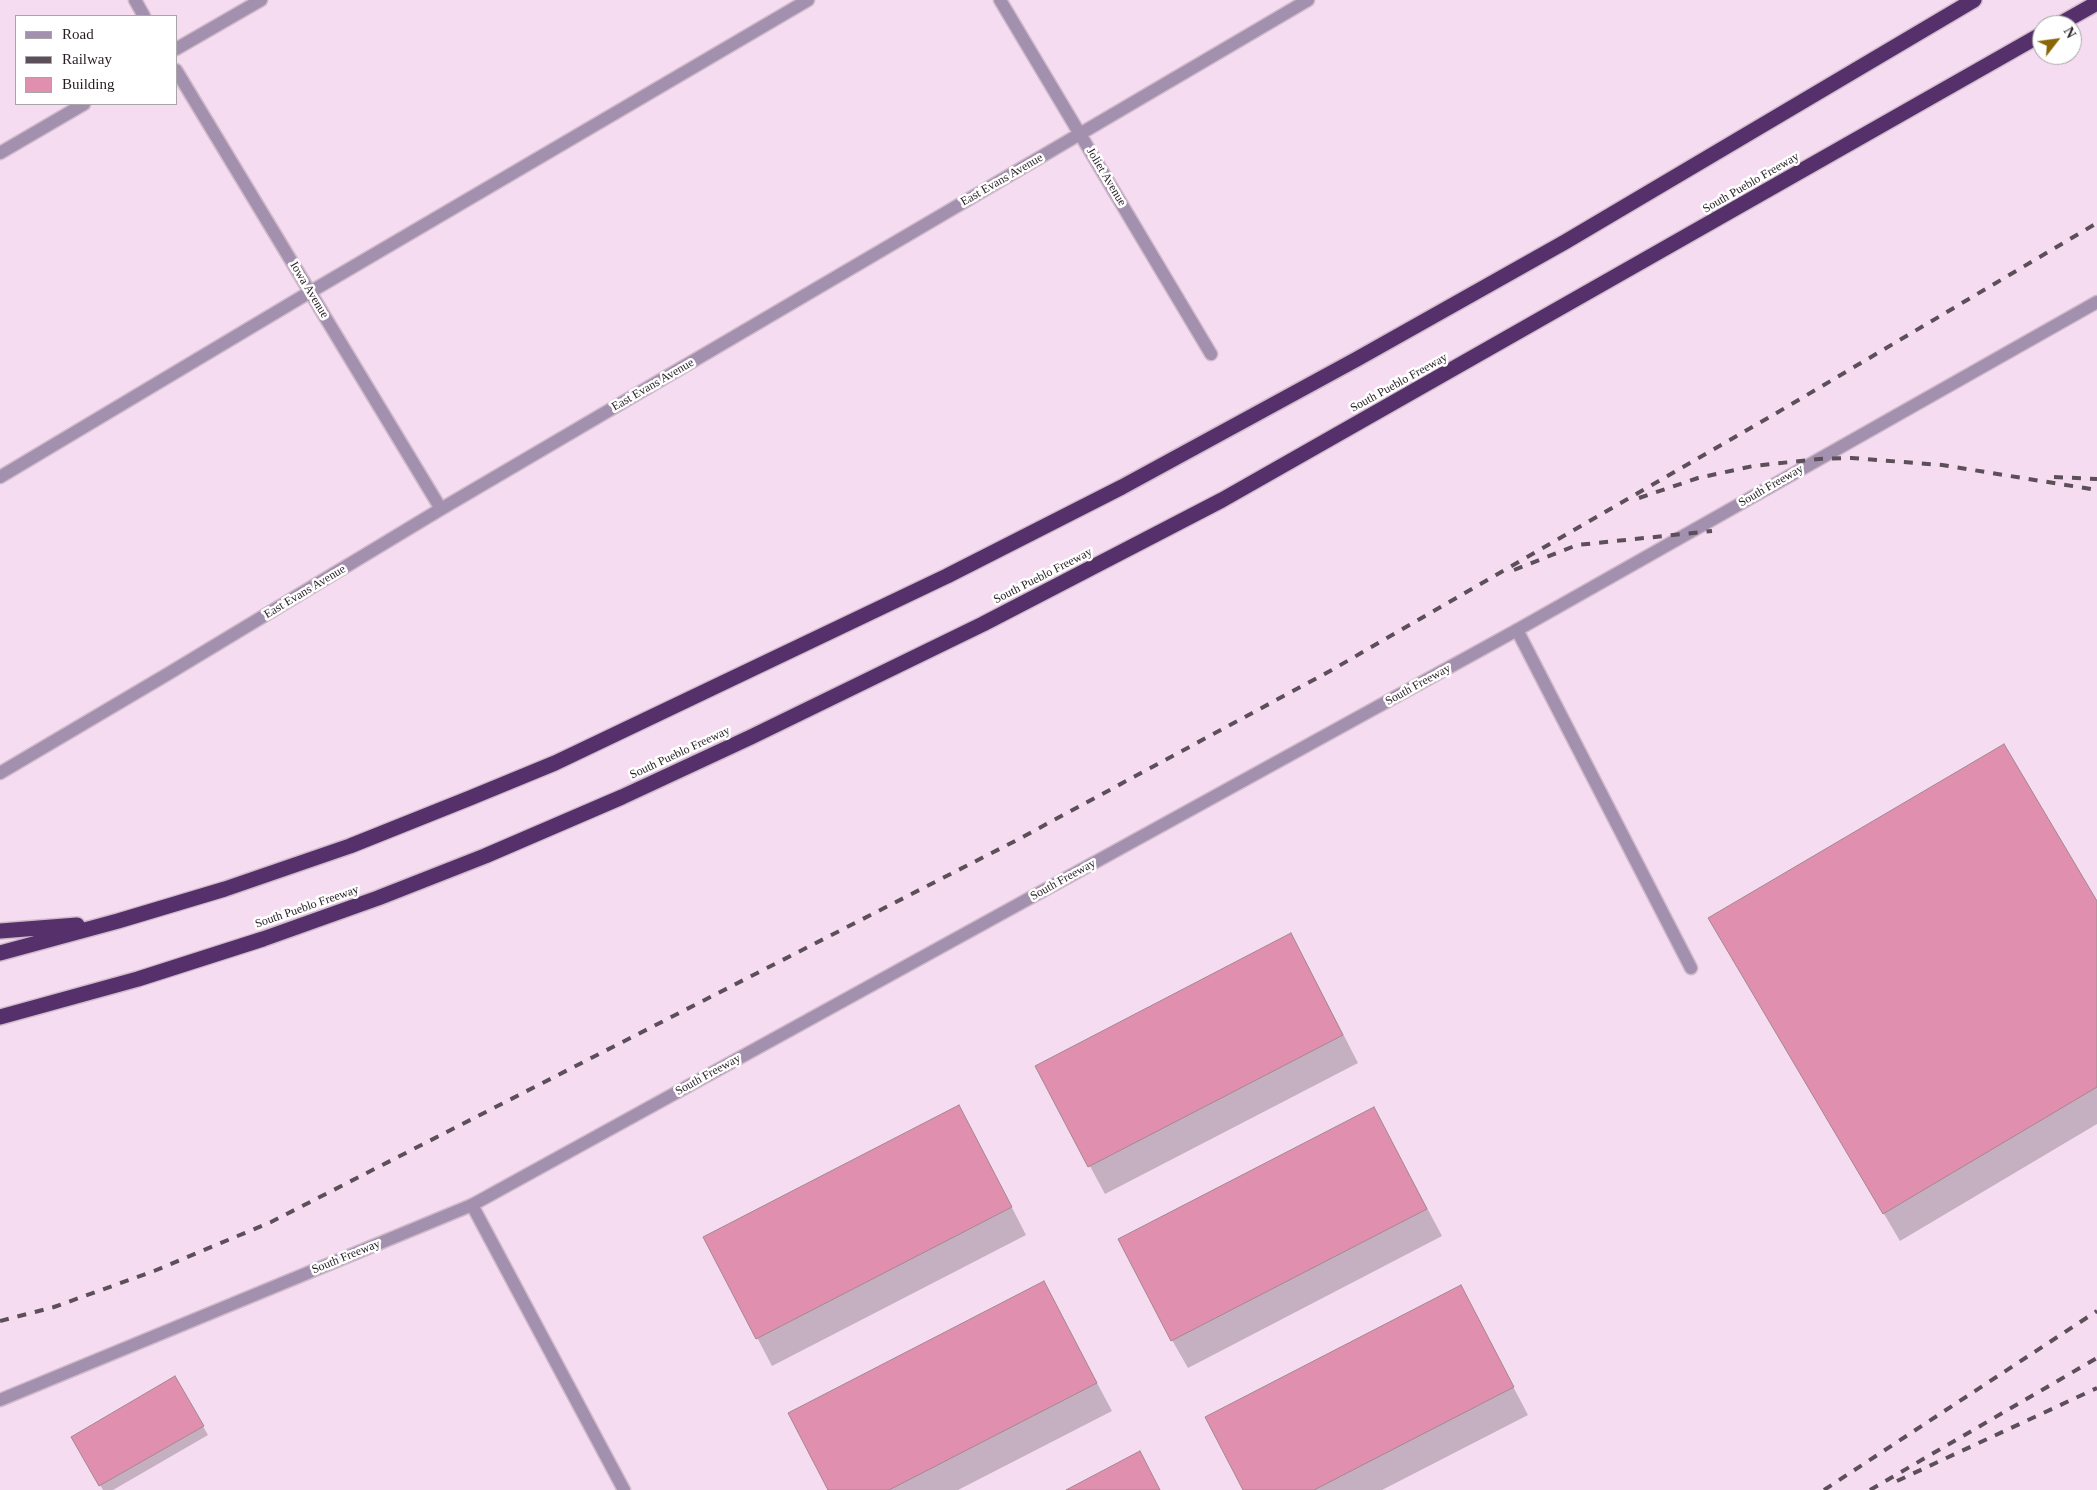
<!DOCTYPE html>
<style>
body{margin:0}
#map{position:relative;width:2097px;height:1490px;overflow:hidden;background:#f6dcf0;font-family:Georgia,serif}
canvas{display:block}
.legend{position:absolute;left:15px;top:15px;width:162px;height:90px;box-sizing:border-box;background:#fff;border:1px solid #a8a5a7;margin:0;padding:6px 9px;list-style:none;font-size:15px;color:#261d24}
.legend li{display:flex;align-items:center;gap:10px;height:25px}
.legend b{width:25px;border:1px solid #a8a5a7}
.north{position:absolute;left:2032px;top:15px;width:50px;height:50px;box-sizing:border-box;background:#fff;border:1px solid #a8a5a7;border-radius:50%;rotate:60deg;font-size:14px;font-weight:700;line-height:20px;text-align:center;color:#261d24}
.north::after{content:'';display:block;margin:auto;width:18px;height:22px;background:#8a6605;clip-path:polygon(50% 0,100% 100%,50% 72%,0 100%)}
</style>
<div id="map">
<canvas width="2097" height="1490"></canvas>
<ul class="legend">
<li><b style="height:6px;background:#a290ae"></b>Road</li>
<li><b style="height:6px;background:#5c4f59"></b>Railway</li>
<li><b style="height:14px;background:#e090ae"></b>Building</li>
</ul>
<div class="north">N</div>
</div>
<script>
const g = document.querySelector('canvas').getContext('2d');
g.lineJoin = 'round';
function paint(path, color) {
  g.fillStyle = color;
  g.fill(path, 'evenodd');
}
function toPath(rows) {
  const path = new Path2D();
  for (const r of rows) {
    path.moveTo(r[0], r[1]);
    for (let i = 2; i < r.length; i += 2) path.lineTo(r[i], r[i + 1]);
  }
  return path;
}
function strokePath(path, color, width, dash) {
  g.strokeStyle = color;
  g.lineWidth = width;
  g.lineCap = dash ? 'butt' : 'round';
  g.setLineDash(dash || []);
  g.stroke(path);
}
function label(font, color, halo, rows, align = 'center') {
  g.font = font + ' Georgia,serif';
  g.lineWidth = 5;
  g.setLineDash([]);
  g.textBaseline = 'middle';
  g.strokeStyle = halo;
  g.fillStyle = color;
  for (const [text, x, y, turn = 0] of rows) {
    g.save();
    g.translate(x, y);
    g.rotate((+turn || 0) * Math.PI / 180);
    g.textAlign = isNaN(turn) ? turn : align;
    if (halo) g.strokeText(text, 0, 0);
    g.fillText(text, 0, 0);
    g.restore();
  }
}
paint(toPath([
 [2097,903,2097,1124,1900,1241,1726,946],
 [1306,962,1358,1063,1105,1194,1036,1066],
 [1374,1108,1442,1236,1188,1368,1172,1340],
 [974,1134,1026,1235,772,1366,705,1238],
 [1043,1282,1112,1411,958,1490,829,1490],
 [1460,1286,1528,1415,1382,1490,1244,1490],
 [175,1378,208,1435,113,1490,103,1490,73,1437]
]), '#0003');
const building = toPath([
 [2004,744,2097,901,2097,1087,1883,1214,1708,918,2004,744],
 [1291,933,1343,1035,1088,1167,1035,1066,1291,933],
 [959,1105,1012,1207,756,1339,703,1237,959,1105],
 [1374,1107,1427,1209,1171,1341,1118,1239,1374,1107],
 [1044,1281,1097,1383,889,1490,828,1490,788,1413,1044,1281],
 [1461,1285,1514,1387,1314,1490,1243,1490,1205,1417,1461,1285],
 [175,1376,204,1426,99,1486,71,1437,175,1376],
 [1140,1451,1160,1490,1066,1490,1140,1451]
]);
paint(building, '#e090ae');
strokePath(building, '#a48690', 1);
const lane = toPath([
 [0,477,310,292,808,0],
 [1517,630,1691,968],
 [472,1205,624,1490]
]);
const street = toPath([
 [135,0,144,16],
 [1000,0,1211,354],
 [176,49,261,0],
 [176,70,441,509],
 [0,153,84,104],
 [0,773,166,675,441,509,1308,0],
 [0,1400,472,1205,1517,630,2097,302]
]);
const highway = toPath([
 [2058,25,2097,3],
 [0,931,77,925],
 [0,953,118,921,225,889,350,846,470,798,555,763,947,576,1122,487,1357,359,1565,242,1974,0],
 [0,1017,138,979,263,939,378,898,485,856,622,797,751,737,983,624,1222,500,2042,34]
]);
strokePath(lane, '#d1bacb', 15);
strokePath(street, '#d1bacb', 15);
strokePath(highway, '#d1bacb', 18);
strokePath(lane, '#a290ae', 12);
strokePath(street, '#a290ae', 12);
strokePath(highway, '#55306b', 15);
strokePath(toPath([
 [2054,477,2097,479],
 [1639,498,1698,478,1753,466,1819,459,1851,458,1942,465,2097,490],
 [1514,570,1577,545,1712,531],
 [0,1321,54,1307,154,1271,271,1222,1017,840,1330,671,1785,408,2097,223],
 [1897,1481,2097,1388],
 [1824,1490,2097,1311],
 [1870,1490,2097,1358]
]), '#5c4f59', 4, [9, 9]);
label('12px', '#261d24', '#fff', [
 ["Joliet Avenue",1106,177,59],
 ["East Evans Avenue",1002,180,-30],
 ["South Pueblo Freeway",1751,183,-30],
 ["Iowa Avenue",309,290,59],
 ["South Pueblo Freeway",1399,383,-29],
 ["East Evans Avenue",653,385,-30],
 ["South Freeway",1771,486,-30],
 ["South Pueblo Freeway",1043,576,-27],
 ["East Evans Avenue",305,592,-31],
 ["South Freeway",1418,685,-29],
 ["South Pueblo Freeway",680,753,-25],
 ["South Freeway",1063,880,-29],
 ["South Pueblo Freeway",307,907,-19],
 ["South Freeway",708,1075,-29],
 ["South Freeway",346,1257,-22]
]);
</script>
